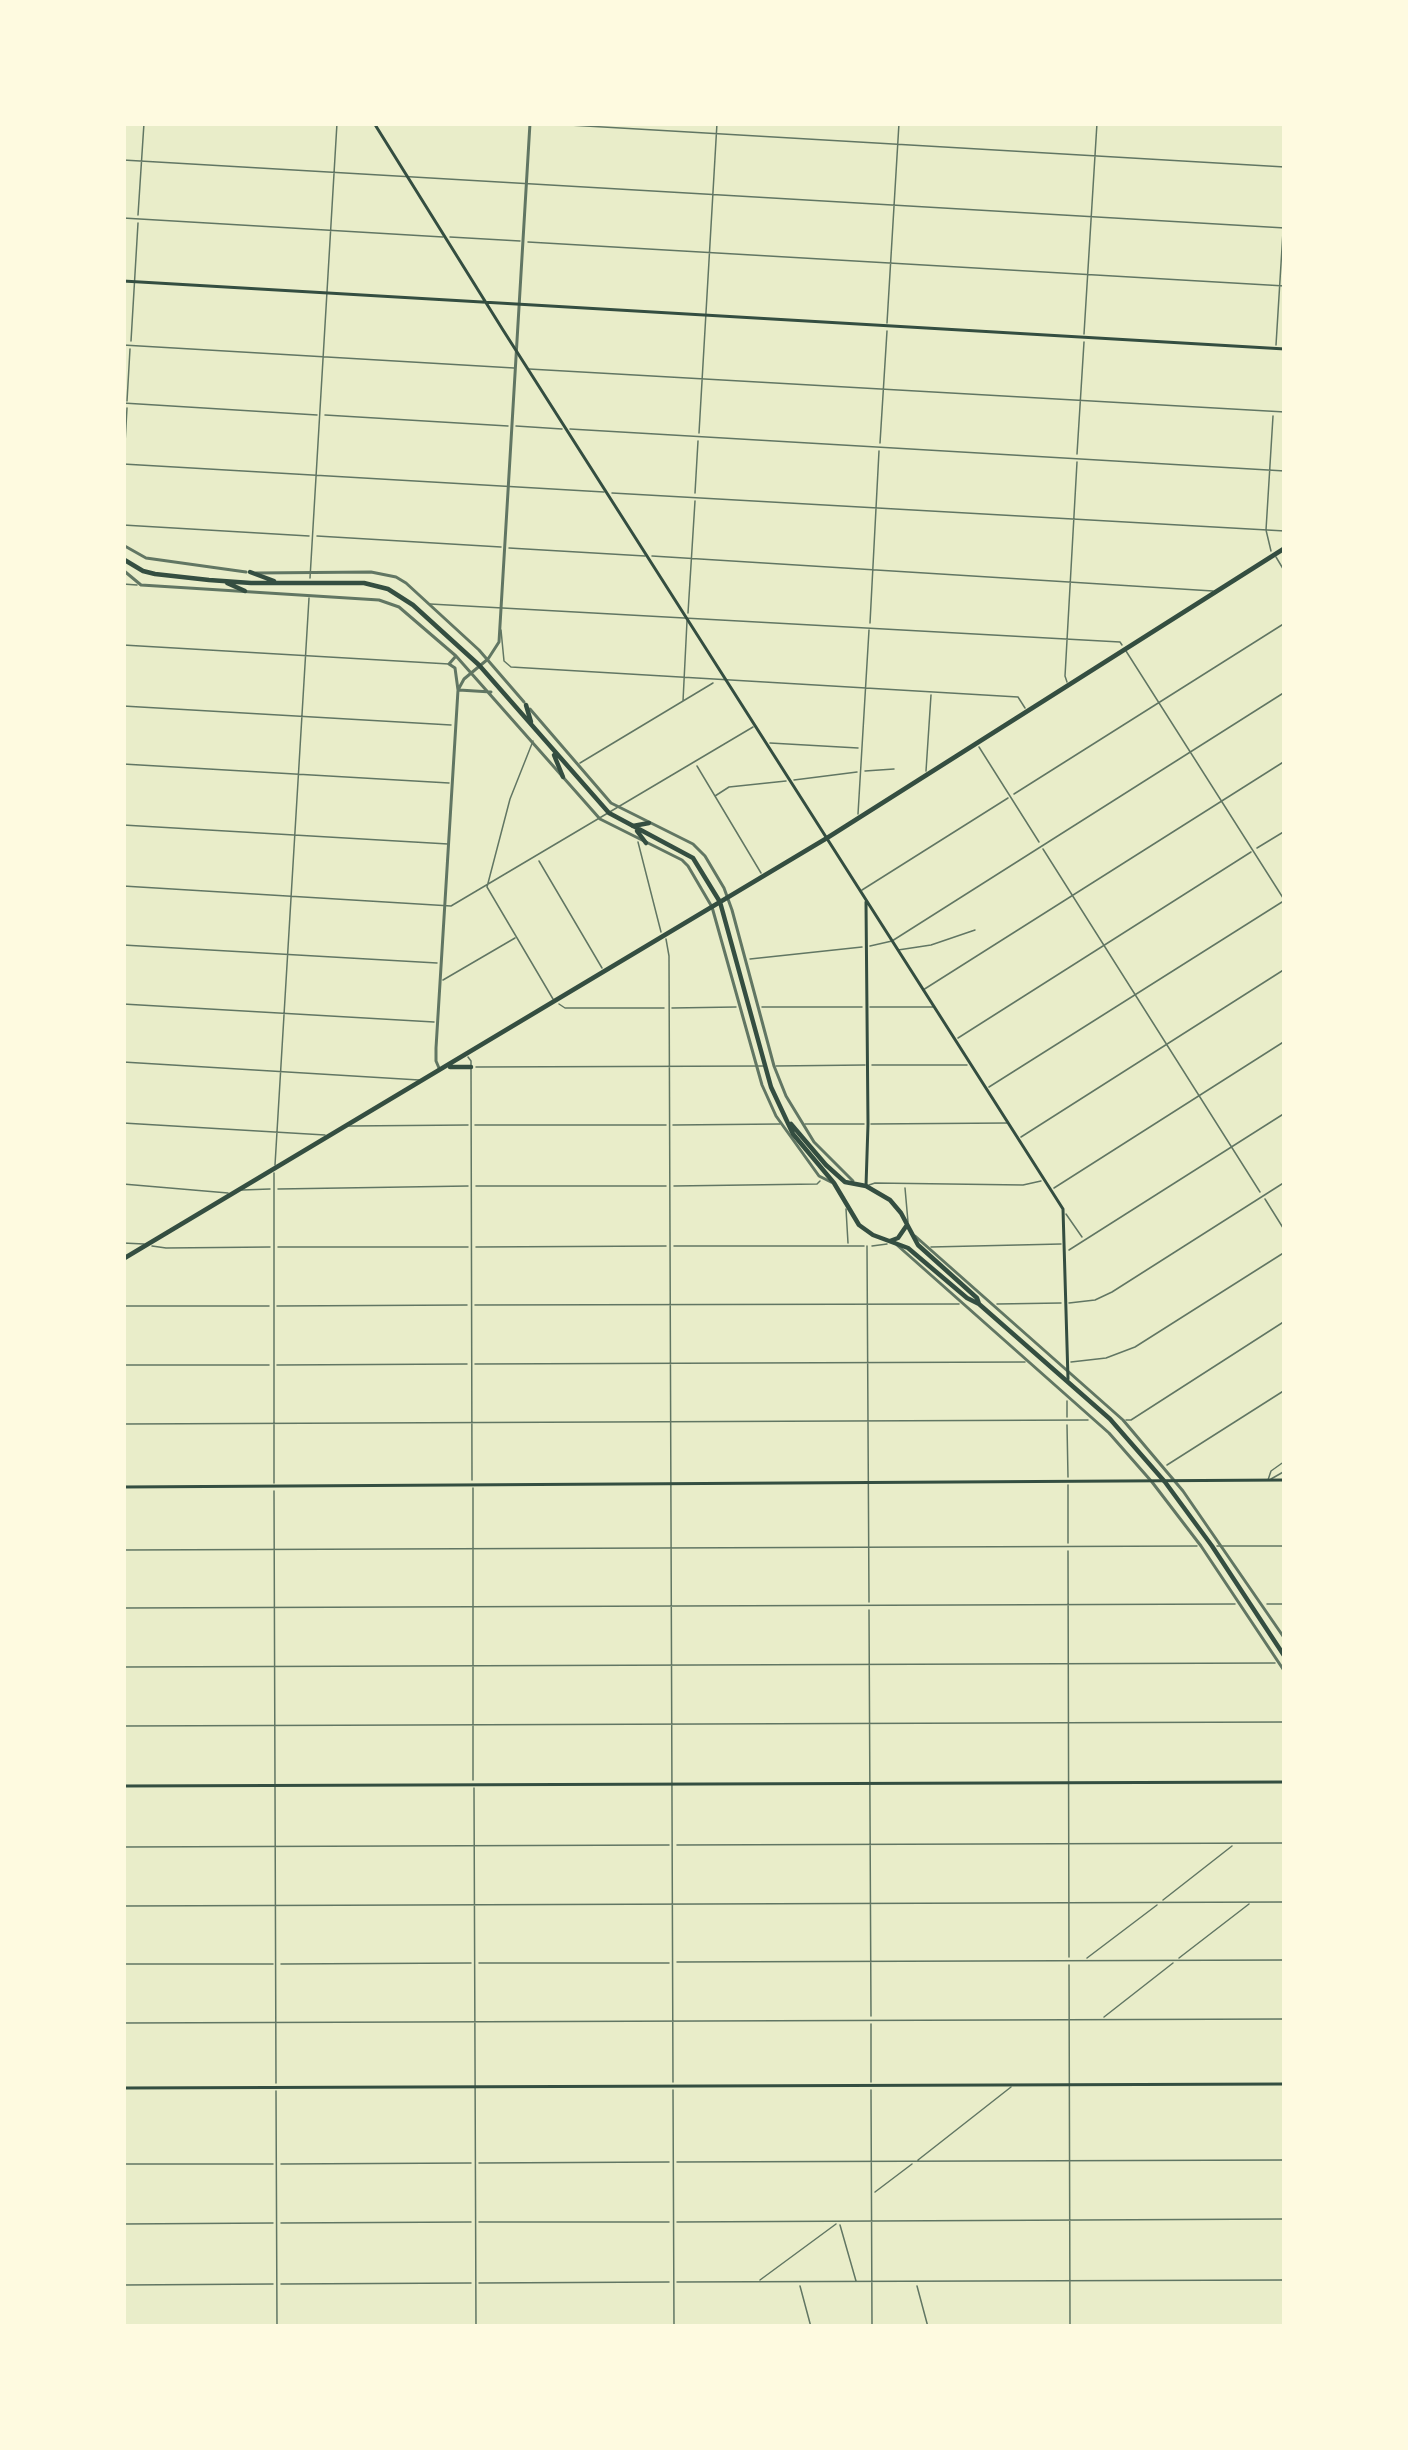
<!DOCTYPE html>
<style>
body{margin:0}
#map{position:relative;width:1408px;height:2450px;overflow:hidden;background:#e9edc9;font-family:Roboto,sans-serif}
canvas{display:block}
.frame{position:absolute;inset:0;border:126px solid #fefae0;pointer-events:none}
</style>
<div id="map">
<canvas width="1408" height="2450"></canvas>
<div class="frame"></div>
</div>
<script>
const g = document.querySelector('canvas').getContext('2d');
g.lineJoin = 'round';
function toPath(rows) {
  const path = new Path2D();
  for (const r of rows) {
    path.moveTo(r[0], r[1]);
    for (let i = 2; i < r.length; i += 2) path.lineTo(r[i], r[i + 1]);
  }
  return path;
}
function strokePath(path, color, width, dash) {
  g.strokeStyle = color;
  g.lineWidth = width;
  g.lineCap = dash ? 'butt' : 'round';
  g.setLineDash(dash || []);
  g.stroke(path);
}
strokePath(toPath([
 [535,123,1285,167],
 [123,160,1285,228],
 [138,215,144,123],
 [123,218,443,237],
 [450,237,520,241],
 [528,242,1285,286],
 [887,323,899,123],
 [1084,334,1097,123],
 [131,341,138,223],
 [123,345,514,368],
 [1276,345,1285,199],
 [529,369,1285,412],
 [127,401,130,349],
 [123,403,317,415],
 [325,415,508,426],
 [516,426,562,429],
 [570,429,1285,471],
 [699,433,717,123],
 [880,443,887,331],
 [1077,454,1084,342],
 [124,461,127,408],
 [123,464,604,492],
 [612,493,1285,531],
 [695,493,698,441],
 [123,525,309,536],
 [317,536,501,547],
 [509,548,645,556],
 [1271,551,1266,530,1273,416],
 [652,556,1213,591],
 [1276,557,1285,572],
 [310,578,337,123],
 [123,584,137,585],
 [430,604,1120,642,1122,645],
 [688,613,695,501],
 [870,623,879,451],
 [501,630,504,661,511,667,1018,697,1025,708],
 [123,645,449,664],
 [1126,651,1285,901],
 [1067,682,1065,676,1077,462],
 [683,701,687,621],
 [123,706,451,725],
 [533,741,510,799,487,887,553,999],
 [770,743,858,748],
 [979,747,1039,842],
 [580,763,713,683],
 [123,764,449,783],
 [697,766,761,873],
 [865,771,894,769],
 [926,771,931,695],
 [794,780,857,772],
 [1014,794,1285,623],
 [715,796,729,787,786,781],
 [858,814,869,630],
 [123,825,448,844],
 [638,842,661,932],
 [1257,848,1285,831],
 [1043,849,1260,1192],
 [539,861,602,968],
 [123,886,451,906,753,727],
 [862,890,1008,798],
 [666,939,669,956,673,2082],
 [123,945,437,963],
 [870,946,892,941,1285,692],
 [898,950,931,945,975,930],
 [750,959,862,947],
 [443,980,515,938],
 [923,990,1285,761],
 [123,1004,434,1022],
 [559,1004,565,1008,664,1008],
 [762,1007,862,1007],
 [870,1007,933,1007],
 [672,1008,736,1007],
 [958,1038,1251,852],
 [468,1057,471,1061,472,1480],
 [123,1062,419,1080],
 [872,1065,967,1065],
 [776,1066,865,1065],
 [476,1067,763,1066],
 [989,1087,1282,902],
 [123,1123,325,1135],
 [805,1124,864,1124],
 [871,1124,1008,1123],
 [475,1125,666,1125],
 [673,1125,780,1124],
 [349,1126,468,1125],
 [1021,1137,1285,969],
 [275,1165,309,598],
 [274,1173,274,1483],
 [123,1184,228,1193],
 [869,1185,875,1183,1023,1185,1041,1181],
 [476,1186,666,1186],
 [674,1186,817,1184,820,1181],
 [905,1188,908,1222],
 [1054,1188,1285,1041],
 [278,1189,468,1186],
 [242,1190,270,1189],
 [1265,1199,1285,1231],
 [846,1209,848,1243],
 [1066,1214,1082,1237],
 [123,1243,144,1244],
 [152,1246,166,1248,270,1247],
 [674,1246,864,1246],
 [867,1246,869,1602],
 [872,1246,887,1244],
 [278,1247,468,1247],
 [476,1247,666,1246],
 [931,1247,1061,1244],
 [1069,1250,1285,1113],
 [1069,1303,1095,1300,1112,1292,1285,1182],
 [997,1304,1061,1303],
 [475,1305,959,1304],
 [123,1306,269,1306],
 [277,1306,467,1305],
 [1071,1362,1106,1358,1135,1347,1285,1252],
 [475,1364,1025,1362],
 [123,1365,269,1365],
 [277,1365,467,1364],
 [1067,1417,1067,1401],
 [1126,1420,1131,1420,1285,1321],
 [123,1424,1088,1420],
 [1067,1425,1068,1477],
 [1167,1465,1285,1390],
 [1271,1479,1285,1471],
 [1268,1480,1271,1471,1285,1461],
 [1068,1485,1068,1543],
 [473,1488,473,1780],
 [274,1491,276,2083],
 [1217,1546,1285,1546],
 [123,1550,1197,1546],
 [1068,1551,1069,1957],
 [1267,1604,1285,1604],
 [123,1608,1235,1604],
 [869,1610,871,2016],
 [123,1667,1275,1663],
 [123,1726,1285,1722],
 [474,1788,476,2327],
 [677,1845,1285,1843],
 [123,1847,669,1845],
 [1163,1900,1232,1846],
 [123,1906,1285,1902],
 [1087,1958,1157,1905],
 [1179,1958,1249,1904],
 [677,1962,1285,1960],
 [479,1963,669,1963],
 [123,1964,273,1964],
 [281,1964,471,1963],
 [1069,1965,1070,2327],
 [1104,2017,1173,1963],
 [123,2023,1285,2019],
 [871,2024,871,2082],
 [673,2090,674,2327],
 [871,2090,872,2327],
 [276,2091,277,2327],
 [918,2160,1011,2087],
 [677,2162,1285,2160],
 [479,2163,669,2162],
 [123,2164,273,2164],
 [281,2164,471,2163],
 [875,2192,912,2164],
 [479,2222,669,2222],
 [677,2222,1285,2219],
 [281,2223,471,2222],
 [123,2224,273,2223],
 [840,2225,856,2281],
 [760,2280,836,2224],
 [677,2282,1285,2280],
 [479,2283,669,2282],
 [281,2284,471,2283],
 [123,2285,273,2284],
 [800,2286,811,2327],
 [917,2286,928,2327]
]), '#617663', 1.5);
strokePath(toPath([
 [123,545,146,558,246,572],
 [123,570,141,585,379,600,399,607,456,656,600,819,682,860,688,866,712,907,762,1085,776,1116,819,1176,831,1182],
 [256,573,371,572,396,577,406,583,479,650,524,702],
 [458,690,464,679,488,659,499,642,530,123],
 [459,690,491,692],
 [530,709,611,803,693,844,705,856,724,888,732,910,774,1066,786,1096,814,1142,853,1181],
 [439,1068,436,1061,436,1048,458,690,455,668,449,664,456,656],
 [915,1236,1123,1420,1183,1491,1285,1639],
 [897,1245,1109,1433,1152,1482,1201,1546,1285,1672]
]), '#617663', 3);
strokePath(toPath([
 [374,123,503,330,1063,1209,1068,1379],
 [123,281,1285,349],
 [866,902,868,1124,866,1186],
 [123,1487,1285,1480],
 [123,1786,1285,1782],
 [123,2088,1285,2084]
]), '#344e41', 3);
strokePath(toPath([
 [123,559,143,571,155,574,209,580,251,583,364,583,388,589,413,605,479,665,609,813,693,858,720,902,771,1087,793,1134,834,1183,859,1225,873,1235,908,1248,967,1298,979,1304],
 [250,572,274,581],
 [227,583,245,591],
 [526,705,531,722],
 [554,755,563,777],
 [633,826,649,823],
 [637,831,646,843],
 [450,1067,471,1067],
 [791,1124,826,1165,845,1182,866,1186,890,1200,901,1213,918,1245,977,1298,979,1304,1110,1419,1165,1482,1212,1546,1285,1657],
 [890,1241,898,1238,907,1225],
 [123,1259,827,838,1285,548]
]), '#344e41', 4.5);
</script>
